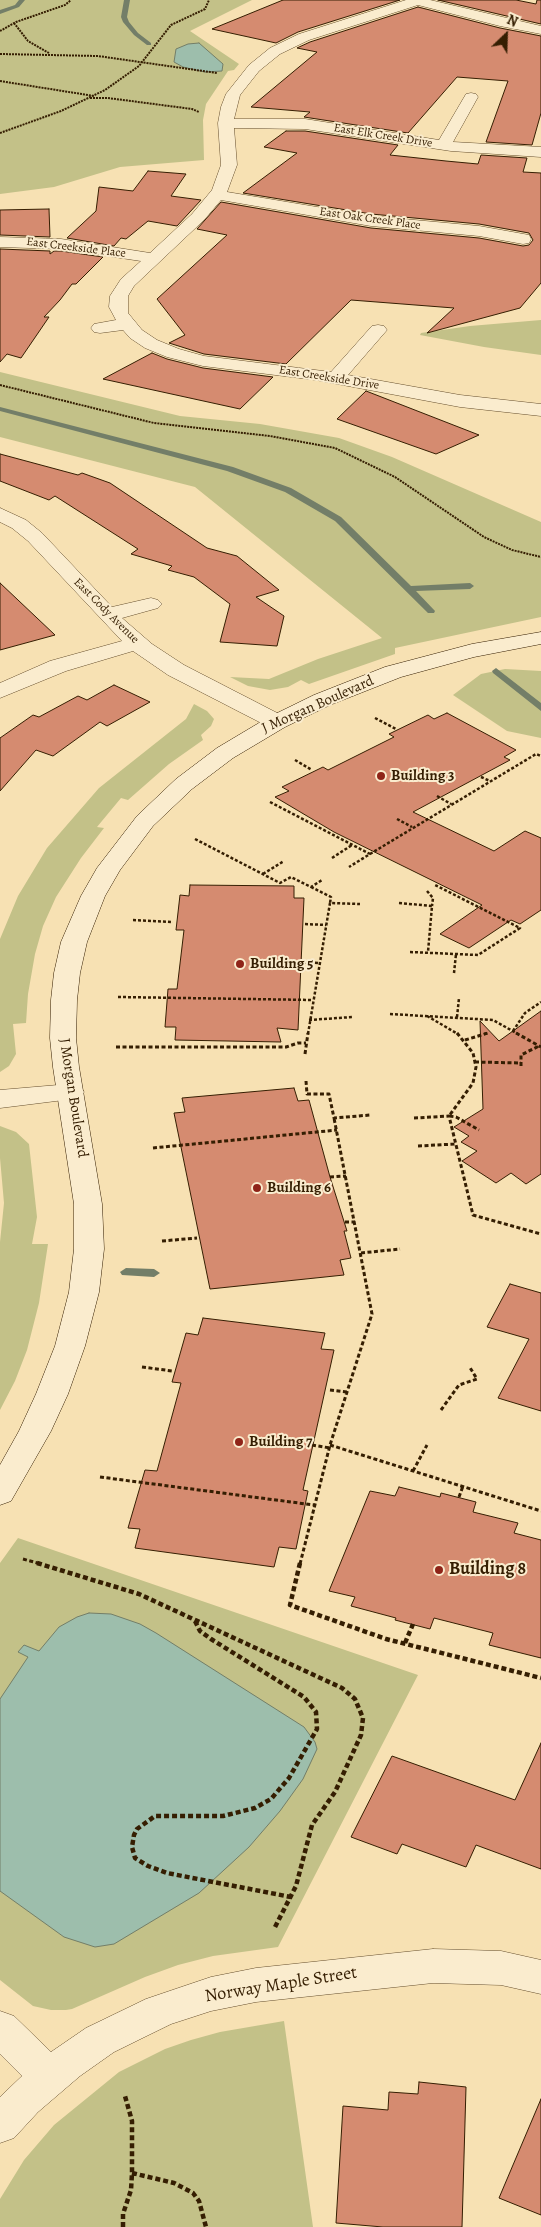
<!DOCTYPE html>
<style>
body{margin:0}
#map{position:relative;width:541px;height:2227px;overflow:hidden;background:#f7e1b3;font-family:Alegreya,serif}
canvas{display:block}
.north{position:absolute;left:481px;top:10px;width:50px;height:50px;-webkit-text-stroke:4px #faecce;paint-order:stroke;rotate:24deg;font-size:14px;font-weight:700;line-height:20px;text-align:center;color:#351e02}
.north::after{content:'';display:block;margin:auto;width:18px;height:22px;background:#351e02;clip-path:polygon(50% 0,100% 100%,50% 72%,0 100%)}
</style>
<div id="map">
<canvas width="541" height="2227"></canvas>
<div class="north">N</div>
</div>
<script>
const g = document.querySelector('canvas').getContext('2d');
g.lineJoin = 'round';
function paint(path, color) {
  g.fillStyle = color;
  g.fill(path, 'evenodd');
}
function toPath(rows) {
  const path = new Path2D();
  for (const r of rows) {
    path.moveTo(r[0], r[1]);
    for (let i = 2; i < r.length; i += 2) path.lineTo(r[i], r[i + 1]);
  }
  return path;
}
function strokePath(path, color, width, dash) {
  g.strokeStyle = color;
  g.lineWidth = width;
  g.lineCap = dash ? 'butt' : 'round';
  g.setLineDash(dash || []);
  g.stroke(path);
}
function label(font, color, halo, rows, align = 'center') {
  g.font = font + ' Alegreya,serif';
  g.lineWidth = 4;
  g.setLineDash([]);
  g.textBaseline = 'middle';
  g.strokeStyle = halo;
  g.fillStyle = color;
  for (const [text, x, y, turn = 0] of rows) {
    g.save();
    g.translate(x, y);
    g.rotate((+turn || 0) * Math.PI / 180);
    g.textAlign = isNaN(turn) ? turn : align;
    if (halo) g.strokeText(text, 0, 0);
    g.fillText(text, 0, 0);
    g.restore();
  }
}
paint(toPath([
 [0,0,252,0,190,31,239,64,234,70,228,71,206,104,203,120,204,160,120,167,54,187,0,194],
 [541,320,541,355,484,347,420,335,421,333,470,326],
 [0,372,180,416,260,424,339,438,392,457,541,522,541,617,395,648,395,654,309,684,301,680,288,687,270,690,248,686,230,677,269,679,318,659,382,638,195,487,0,437],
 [505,669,541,671,541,738,507,731,453,695,481,674],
 [194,704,207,711,214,719,211,726,201,735,203,740,169,764,128,800,121,798,97,827,104,828,81,858,56,897,43,926,35,954,28,994,26,1023,13,1024,16,1054,9,1066,0,1072,0,939,18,896,47,848,99,788,186,719],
 [0,1126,16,1132,29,1144,37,1217,32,1244,48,1244,39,1303,27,1350,15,1381,0,1410,0,1242,4,1203,0,1158],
 [18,1538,418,1675,278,1947,213,1956,178,1965,145,1977,72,2009,66,2010,51,2010,33,2006,0,1980,0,1563],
 [284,2021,313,2227,0,2227,0,2199,24,2160,54,2125,119,2072,165,2049,191,2040,220,2032]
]), '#c3c188');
const water = toPath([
 [199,43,223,64,222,71,205,72,183,67,174,62,176,49,188,44,199,43],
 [89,1613,111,1614,140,1624,156,1633,304,1727,315,1742,317,1749,303,1779,280,1811,249,1847,199,1893,114,1944,95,1947,64,1937,0,1891,0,1699,28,1657,18,1652,24,1645,39,1651,59,1627,77,1617,89,1613]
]);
paint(water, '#9dbeac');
strokePath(water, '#737e68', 1);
paint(toPath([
 [19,0,25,0,19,7,0,14,0,10,15,5,19,0],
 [124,0,130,0,127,17,129,22,138,33,151,43,151,45,147,45,134,35,123,22,121,17,124,0],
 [0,407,233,467,291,488,341,517,411,586,470,583,474,586,470,589,416,591,435,611,434,613,428,613,335,521,285,492,227,471,0,411,0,407],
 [496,668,541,703,541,711,493,673,492,671,496,668],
 [126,1268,154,1269,160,1273,154,1277,122,1275,120,1272,126,1268]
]), '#737e68');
const building = toPath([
 [283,0,400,0,298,32,276,43,212,29,283,0],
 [438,0,516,0,536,4,537,0,541,0,541,24,438,0],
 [418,7,500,28,541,36,541,113,532,145,486,142,508,81,457,77,408,133,304,117,310,112,251,107,317,52,297,48,310,42,418,7],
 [286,131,305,131,398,145,390,155,446,161,478,164,481,155,527,158,523,172,541,173,541,283,520,308,427,333,454,308,351,300,286,364,204,354,169,343,185,335,157,299,227,235,197,229,221,202,371,228,479,238,523,246,529,245,533,240,529,233,479,224,371,214,243,193,297,153,264,147,286,131],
 [148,171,186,174,171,196,201,200,177,226,148,221,126,239,121,238,114,246,67,238,96,211,99,187,133,191,148,171],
 [49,209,50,237,0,235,0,210,49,209],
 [0,249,50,251,50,254,54,251,61,251,103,257,76,284,72,284,60,300,44,317,49,317,21,358,7,354,0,362,0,249],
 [152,353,167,359,203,368,273,377,240,409,103,379,152,353],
 [366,391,479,435,436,454,337,419,366,391],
 [0,454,78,475,82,473,110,483,207,548,237,556,279,590,256,597,284,616,277,646,220,642,230,604,194,577,168,570,172,566,131,554,138,549,55,496,49,500,0,481,0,454],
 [0,583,55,635,0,650,0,583],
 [114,685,150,702,107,726,100,722,53,756,36,750,0,791,0,738,33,715,39,717,78,696,87,700,114,685],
 [447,713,516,750,504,757,510,760,413,812,494,851,525,831,541,838,541,910,520,924,511,920,469,948,440,934,482,905,334,832,275,797,289,791,282,787,323,767,328,770,394,737,389,734,428,715,434,719,447,713],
 [190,885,294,886,294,898,304,898,298,1030,277,1028,281,1042,175,1040,176,1027,165,1027,168,989,177,989,184,930,176,930,180,895,189,896,190,885],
 [541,1011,541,1174,526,1184,511,1173,496,1183,462,1161,477,1151,461,1142,469,1136,454,1127,483,1109,480,1021,499,1041,541,1011],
 [294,1088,298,1101,309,1100,330,1177,347,1231,344,1231,351,1258,340,1260,344,1275,210,1289,174,1113,185,1112,182,1098,294,1088],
 [510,1284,541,1293,541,1411,498,1398,529,1339,487,1327,510,1284],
 [203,1318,325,1333,321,1349,334,1350,303,1490,308,1491,296,1549,279,1547,274,1567,135,1548,140,1529,128,1528,145,1470,157,1471,181,1383,172,1382,186,1333,198,1335,203,1318],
 [399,1487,440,1497,441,1493,476,1502,473,1512,518,1523,514,1533,541,1540,541,1658,489,1645,493,1633,434,1618,430,1629,395,1620,396,1618,351,1606,355,1597,329,1591,370,1491,395,1496,399,1487],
 [541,1743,541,1869,476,1845,466,1867,402,1844,397,1854,351,1837,392,1756,515,1800,541,1743],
 [419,2082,466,2087,462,2227,383,2227,336,2223,343,2106,388,2110,389,2092,418,2094,419,2082],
 [541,2099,541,2215,499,2198,541,2099]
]);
paint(building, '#d58b70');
strokePath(building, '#351e02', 1);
const street = toPath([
 [406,0,430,0,541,26,541,34,500,26,418,5,309,40,280,54,259,71,240,95,234,119,305,119,439,140,466,94,471,93,476,94,478,97,453,142,541,147,541,157,451,151,305,129,234,128,237,165,227,192,371,216,479,226,529,235,531,239,529,243,523,244,479,236,371,226,221,200,204,220,134,286,128,296,128,313,142,330,157,340,179,349,204,356,331,372,372,326,378,325,384,326,387,330,348,375,460,395,541,404,541,416,460,407,316,380,203,366,167,357,145,348,130,338,123,330,100,333,94,332,91,328,94,324,116,320,109,307,110,296,121,279,141,261,61,249,0,247,0,237,61,239,150,253,192,214,212,190,221,165,218,123,221,107,226,94,249,65,270,48,299,34,406,0],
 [0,508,26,520,42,533,112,607,151,598,158,600,162,604,158,608,122,618,152,644,184,665,285,717,288,722,285,727,277,729,269,727,168,675,133,651,66,671,0,698,0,683,50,661,122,641,28,541,12,528,0,522,0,508],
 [70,1084,80,1086,84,1092,80,1098,0,1108,0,1090,70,1084],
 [433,1949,501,1951,541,1960,541,1994,501,1985,433,1983,256,2002,211,2011,171,2024,114,2052,80,2076,38,2112,14,2138,0,2143,0,2097,22,2076,0,2054,0,2011,14,2016,51,2052,86,2028,146,1999,211,1977,256,1968,433,1949]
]);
const secondary = toPath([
 [541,632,541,644,474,657,401,677,330,705,285,727,233,758,192,789,153,826,120,870,105,896,87,942,80,973,77,1000,76,1038,79,1067,102,1204,104,1249,99,1292,85,1346,68,1394,51,1431,11,1501,0,1505,0,1465,19,1431,36,1394,55,1346,69,1292,74,1249,74,1204,53,1067,50,1038,51,1000,54,973,61,942,81,896,97,868,137,816,176,779,217,748,269,717,314,695,385,667,472,644,541,632]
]);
strokePath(street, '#664f2e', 1);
strokePath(secondary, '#351e02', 1);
strokePath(toPath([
 [14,23,28,41,49,53],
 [0,31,16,22,65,5,71,0],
 [0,54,98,56,217,73],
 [0,81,94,96],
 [90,98,108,98,192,109,199,112],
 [0,133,61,111,105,90,139,66,171,25,205,9,209,0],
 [0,385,154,423,270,436,335,448,395,477,484,537,512,550,541,557]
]), '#351e02', 2, [2, 1]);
strokePath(toPath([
 [375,718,396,729],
 [295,760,312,770],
 [481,777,490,781],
 [437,796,451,804],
 [270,802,370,854,349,867],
 [397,819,412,827],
 [195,839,280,883,291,877,311,887,322,880],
 [370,854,536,754,541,756],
 [332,858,352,845],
 [263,874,284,861],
 [311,887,331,897,330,903],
 [427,891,433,898,432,906],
 [399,903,432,906,428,952],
 [133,920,173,922],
 [305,924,326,925],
 [410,952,478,955,520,928,435,885],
 [300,962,319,963],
 [454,973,456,954],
 [118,997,313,1000],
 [390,1014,493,1020,518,1034],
 [427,1016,458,1034],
 [457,1017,459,998],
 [309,1020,353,1017],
 [513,1031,525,1013,541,1002],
 [308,1034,330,903,360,904],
 [484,1034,488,1033]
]), '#351e02', 2.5, [3, 2]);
strokePath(toPath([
 [457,1033,473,1053,476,1067,473,1083,449,1116,456,1117,479,1130],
 [516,1033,541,1047],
 [465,1040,488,1033],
 [116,1047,286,1047,298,1043,306,1043],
 [305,1054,308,1033],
 [475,1062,521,1063],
 [521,1066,521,1055,539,1046],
 [306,1081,307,1094,329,1094,334,1118,370,1115],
 [414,1118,449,1116,473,1215,541,1234],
 [418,1146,455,1144],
 [153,1148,337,1130],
 [330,1177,346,1176],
 [345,1222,355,1222],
 [162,1241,197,1238],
 [361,1253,400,1249],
 [142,1367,172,1371],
 [330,1390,347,1392],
 [441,1410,459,1385,477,1379,469,1366],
 [312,1445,330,1448],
 [330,1445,541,1511],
 [413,1471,427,1445],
 [100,1477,314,1505],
 [459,1497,463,1486],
 [23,1559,41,1564],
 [300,1564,330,1445,372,1314,334,1118]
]), '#351e02', 3, [4, 2.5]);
strokePath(toPath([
 [37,1563,139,1594,342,1688,355,1699,363,1718,361,1735,335,1792,312,1825,296,1886,275,1927],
 [300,1563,290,1605,386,1639,541,1678],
 [195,1621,200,1631,211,1639,304,1697,316,1712,317,1729,289,1778,271,1799,255,1808,223,1816,155,1816,137,1829,134,1835,132,1847,135,1858,148,1866,167,1873,291,1897],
 [405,1643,413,1624],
 [132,2173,174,2183,193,2193,199,2201,206,2227],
 [123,2227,123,2214,131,2190,132,2173,132,2121,125,2096]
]), '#351e02', 4.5, [5, 3]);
paint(street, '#faecce');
paint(secondary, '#faecce');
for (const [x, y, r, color] of [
 [381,776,5,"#8f2418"],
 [240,964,5,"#8f2418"],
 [257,1188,5,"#8f2418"],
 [239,1442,5,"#8f2418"],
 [439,1570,5,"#8f2418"]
]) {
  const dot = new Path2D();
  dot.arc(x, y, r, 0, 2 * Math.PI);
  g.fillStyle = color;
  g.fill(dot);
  strokePath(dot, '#faecce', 2);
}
label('12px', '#351e02', '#faecce', [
 ["East Elk Creek Drive",383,136,9],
 ["East Oak Creek Place",370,219,8],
 ["East Creekside Place",76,248,7],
 ["East Creekside Drive",329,378,9],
 ["East Cody Avenue",106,611,45]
]);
label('15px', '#351e02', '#faecce', [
 ["J Morgan Boulevard",318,705,-24],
 ["J Morgan Boulevard",73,1098,81]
]);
label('bold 15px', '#351e02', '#faecce', [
 ["Building 3",391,776],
 ["Building 5",250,964],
 ["Building 6",267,1188],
 ["Building 7",249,1442]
], 'left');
label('bold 18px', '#351e02', '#faecce', [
 ["Building 8",449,1570]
], 'left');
label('18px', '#351e02', '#faecce', [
 ["Norway Maple Street",281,1985,-9]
]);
</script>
